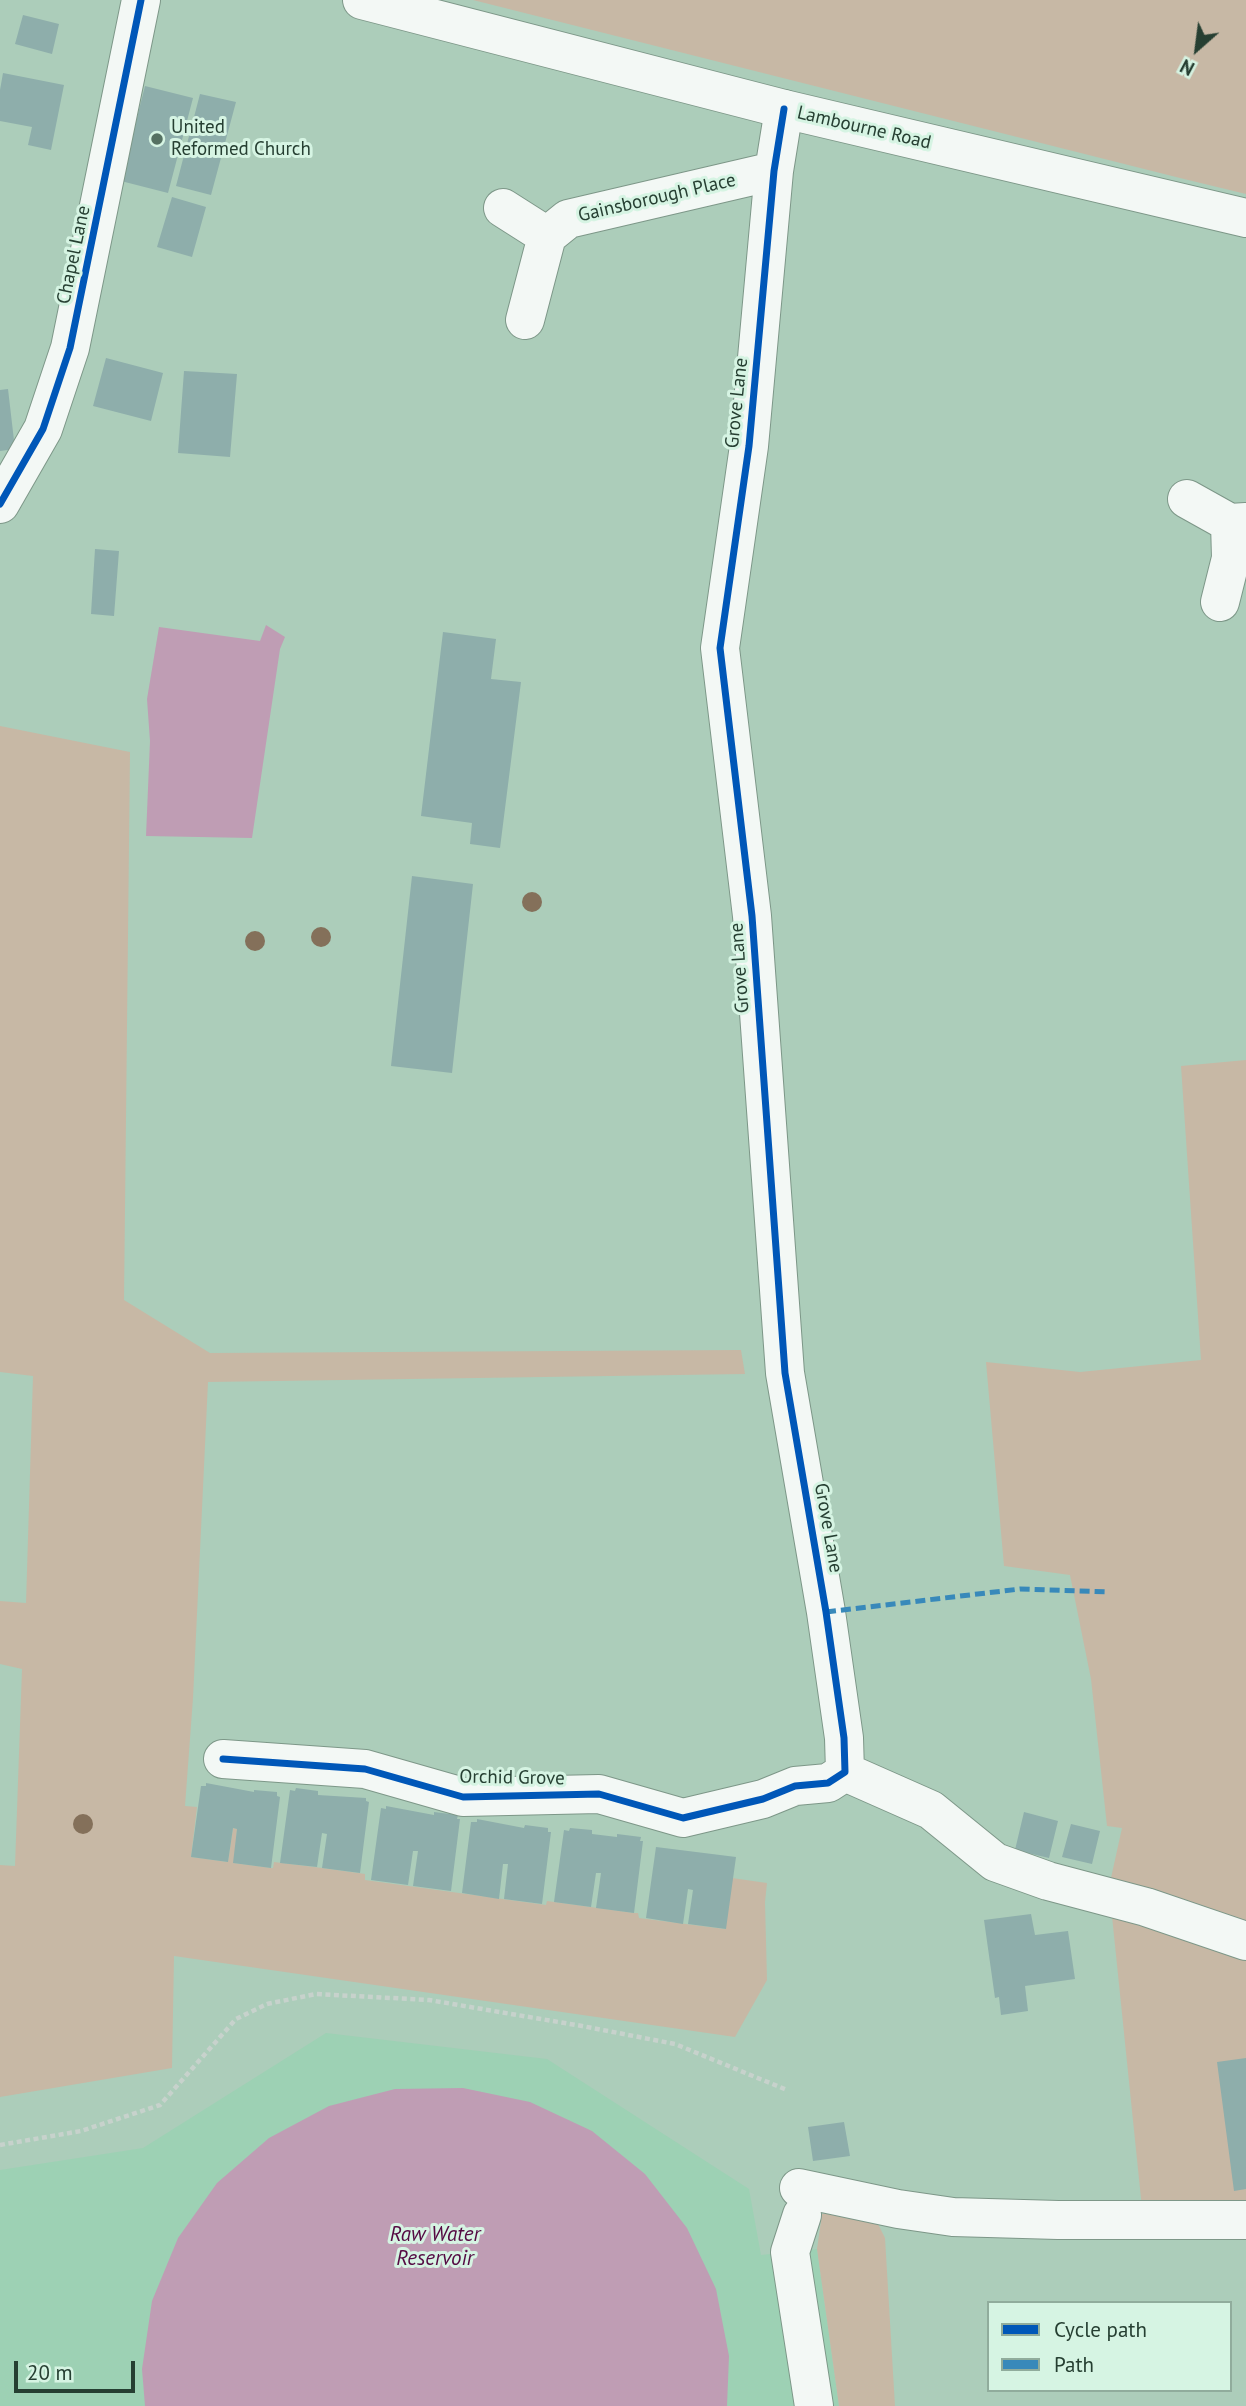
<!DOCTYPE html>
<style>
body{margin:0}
#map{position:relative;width:1246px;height:2406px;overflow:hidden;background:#accdba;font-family:"PT Sans",sans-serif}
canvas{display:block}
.legend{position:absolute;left:987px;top:2301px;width:245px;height:91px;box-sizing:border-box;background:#d6f4e3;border:2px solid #90ac9c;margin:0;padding:9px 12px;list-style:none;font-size:21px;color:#263f32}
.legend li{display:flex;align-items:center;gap:14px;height:35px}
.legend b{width:35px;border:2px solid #90ac9c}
.north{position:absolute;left:1162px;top:14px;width:70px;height:70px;-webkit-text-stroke:5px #d6f4e3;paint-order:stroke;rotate:208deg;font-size:19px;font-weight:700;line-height:28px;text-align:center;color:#263f32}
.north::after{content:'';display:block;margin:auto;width:24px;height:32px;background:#263f32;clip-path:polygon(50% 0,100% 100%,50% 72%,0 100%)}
.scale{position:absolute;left:14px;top:2361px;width:121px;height:32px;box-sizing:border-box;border:4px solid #263f32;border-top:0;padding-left:9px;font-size:21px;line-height:24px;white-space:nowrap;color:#263f32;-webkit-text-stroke:5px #d6f4e3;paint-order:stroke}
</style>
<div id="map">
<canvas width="1246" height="2406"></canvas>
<ul class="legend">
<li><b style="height:9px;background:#0057b8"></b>Cycle path</li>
<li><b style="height:9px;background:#3889ba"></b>Path</li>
</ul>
<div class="north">N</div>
<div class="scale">20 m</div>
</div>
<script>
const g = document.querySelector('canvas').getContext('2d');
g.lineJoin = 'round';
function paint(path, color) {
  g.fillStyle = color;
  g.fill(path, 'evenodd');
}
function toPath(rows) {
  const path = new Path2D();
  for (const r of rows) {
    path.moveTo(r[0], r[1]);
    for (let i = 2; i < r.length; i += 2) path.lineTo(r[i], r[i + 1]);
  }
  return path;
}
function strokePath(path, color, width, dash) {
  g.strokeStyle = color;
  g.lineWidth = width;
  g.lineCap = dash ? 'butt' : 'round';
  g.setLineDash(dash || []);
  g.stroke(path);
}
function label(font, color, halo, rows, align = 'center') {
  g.font = font + ' "PT Sans",sans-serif';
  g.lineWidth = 6;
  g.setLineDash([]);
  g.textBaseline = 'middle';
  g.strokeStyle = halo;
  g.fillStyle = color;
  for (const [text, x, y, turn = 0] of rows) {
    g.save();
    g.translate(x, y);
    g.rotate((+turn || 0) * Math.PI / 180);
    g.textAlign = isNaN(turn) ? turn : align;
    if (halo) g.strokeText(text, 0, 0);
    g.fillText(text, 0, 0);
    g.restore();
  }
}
paint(toPath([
 [326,2033,547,2059,749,2189,761,2255,817,2249,839,2406,0,2406,0,2170,143,2148]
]), '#9dd1b4');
paint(toPath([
 [473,0,1246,0,1246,194,1180,178],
 [0,726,130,752,124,1300,210,1353,741,1350,745,1374,208,1382,193,1698,185,1806,197,1807,191,1857,228,1862,233,1828,237,1829,234,1863,271,1868,273,1868,274,1862,322,1868,365,1874,365,1880,546,1905,547,1901,634,1913,638,1913,639,1918,725,1929,732,1878,767,1883,765,1902,767,1980,735,2037,174,1956,172,2068,0,2097,0,1865,15,1866,22,1669,0,1664,0,1601,26,1603,33,1376,0,1372],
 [1246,1060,1246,2210,1142,2208,1109,1887,1122,1828,1107,1826,1091,1679,1070,1575,1004,1566,986,1362,1080,1372,1201,1360,1181,1066],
 [870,2208,885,2238,895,2406,839,2406,817,2249,822,2214]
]), '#c7b8a5');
paint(toPath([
 [266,625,285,637,280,649,252,838,146,836,150,741,147,699,159,627,260,641],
 [463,2088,530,2102,592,2131,645,2174,687,2228,716,2289,729,2356,727,2406,145,2406,142,2369,152,2301,178,2238,217,2183,269,2138,329,2106,395,2089]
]), '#bf9db4');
paint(toPath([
 [23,15,59,24,52,54,15,44],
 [3,73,64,85,51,150,28,145,32,127,0,121,0,90],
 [145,86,193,98,168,193,121,181],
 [200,94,236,102,211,195,176,186],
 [172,197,206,207,192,257,157,247],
 [106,358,163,373,151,421,93,406],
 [184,371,237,374,230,457,178,453],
 [8,389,15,449,0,451,0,390],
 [95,549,119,551,114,616,91,614],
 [443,632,496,639,491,679,521,682,500,848,470,844,472,823,421,816],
 [412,876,473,884,452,1073,391,1066],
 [206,1783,254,1792,254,1790,277,1792,277,1796,280,1797,271,1868,233,1863,237,1829,233,1828,228,1862,191,1857,201,1786,206,1786],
 [296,1788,318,1791,318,1795,366,1798,366,1801,369,1802,360,1873,322,1868,327,1834,322,1833,317,1867,280,1863,290,1790,295,1791],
 [386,1806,434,1815,434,1812,458,1815,457,1819,460,1819,451,1891,413,1886,418,1851,413,1851,408,1885,371,1880,381,1808,386,1809],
 [1024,1812,1058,1821,1049,1858,1015,1850],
 [477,1819,524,1828,525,1825,548,1828,548,1832,551,1832,542,1904,504,1899,508,1864,503,1864,499,1899,462,1893,471,1822,477,1822],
 [1071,1824,1100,1831,1092,1864,1062,1857],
 [570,1828,592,1830,592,1834,617,1837,617,1834,641,1837,640,1841,643,1841,634,1913,596,1908,601,1873,596,1873,591,1907,554,1902,564,1830,569,1831],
 [656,1847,736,1857,726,1929,688,1924,693,1890,688,1889,683,1924,646,1918],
 [1031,1914,1035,1935,1068,1931,1075,1979,1025,1986,1028,2011,1001,2015,999,1997,995,1998,984,1920],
 [1246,2058,1246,2189,1234,2191,1217,2062],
 [844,2122,850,2156,813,2161,808,2127]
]), '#8eaeab');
const minor = toPath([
 [503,208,547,236],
 [525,320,547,236,568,219,774,171],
 [1187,499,1230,523,1246,522],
 [0,504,43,429,70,348,141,0],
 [1220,602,1231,558,1230,523],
 [223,1759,365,1769,463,1797,599,1794,683,1818,763,1799,795,1786,828,1783,845,1772,844,1738,826,1612,785,1373,752,916,720,648,749,446,774,171,784,109],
 [845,1772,931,1810,995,1862,1048,1881,1146,1907,1246,1941],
 [799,2188,898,2209,953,2217,1058,2220,1246,2220],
 [802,2215,790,2252,814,2406]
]);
const major = toPath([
 [362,0,784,109,1246,218]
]);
strokePath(minor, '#7d9788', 40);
strokePath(major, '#7d9788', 40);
strokePath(toPath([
 [0,2145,81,2131,160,2105,236,2019,267,2004,316,1994,429,2000,582,2026,675,2044,787,2090]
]), '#c7d2cc', 4.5, [5, 3.5]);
strokePath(minor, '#f3f8f5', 38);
strokePath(major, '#f3f8f5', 38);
strokePath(toPath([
 [826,1612,1020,1589,1109,1592]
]), '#3889ba', 5, [10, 5]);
strokePath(toPath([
 [0,504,43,429,70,348,141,0],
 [223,1759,365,1769,463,1797,599,1794,683,1818,763,1799,795,1786,828,1783,845,1772,844,1738,826,1612,785,1373,752,916,720,648,749,446,774,171,784,109]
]), '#0057b8', 7);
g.fillStyle = '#84705a';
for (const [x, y] of [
 [532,902],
 [321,937],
 [255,941],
 [83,1824]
]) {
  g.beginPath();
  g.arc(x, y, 10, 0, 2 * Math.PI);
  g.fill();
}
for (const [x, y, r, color] of [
 [157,139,7,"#557162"]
]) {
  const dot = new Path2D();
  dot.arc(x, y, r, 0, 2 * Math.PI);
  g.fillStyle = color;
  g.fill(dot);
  strokePath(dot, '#d6f4e3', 2.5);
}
label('19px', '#263f32', '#d6f4e3', [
 ["United",171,128],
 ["Reformed Church",171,150]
], 'left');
label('19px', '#263f32', '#d6f4e3', [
 ["Lambourne Road",864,128,13],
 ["Gainsborough Place",657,198,-13],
 ["Chapel Lane",74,255,-78],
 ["Grove Lane",737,403,-84],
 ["Grove Lane",740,968,-94],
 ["Grove Lane",828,1528,80],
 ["Orchid Grove",512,1778,1]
]);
label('italic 21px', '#550a43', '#d6f4e3', [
 ["Raw Water",435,2235],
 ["Reservoir",435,2259]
]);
</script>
